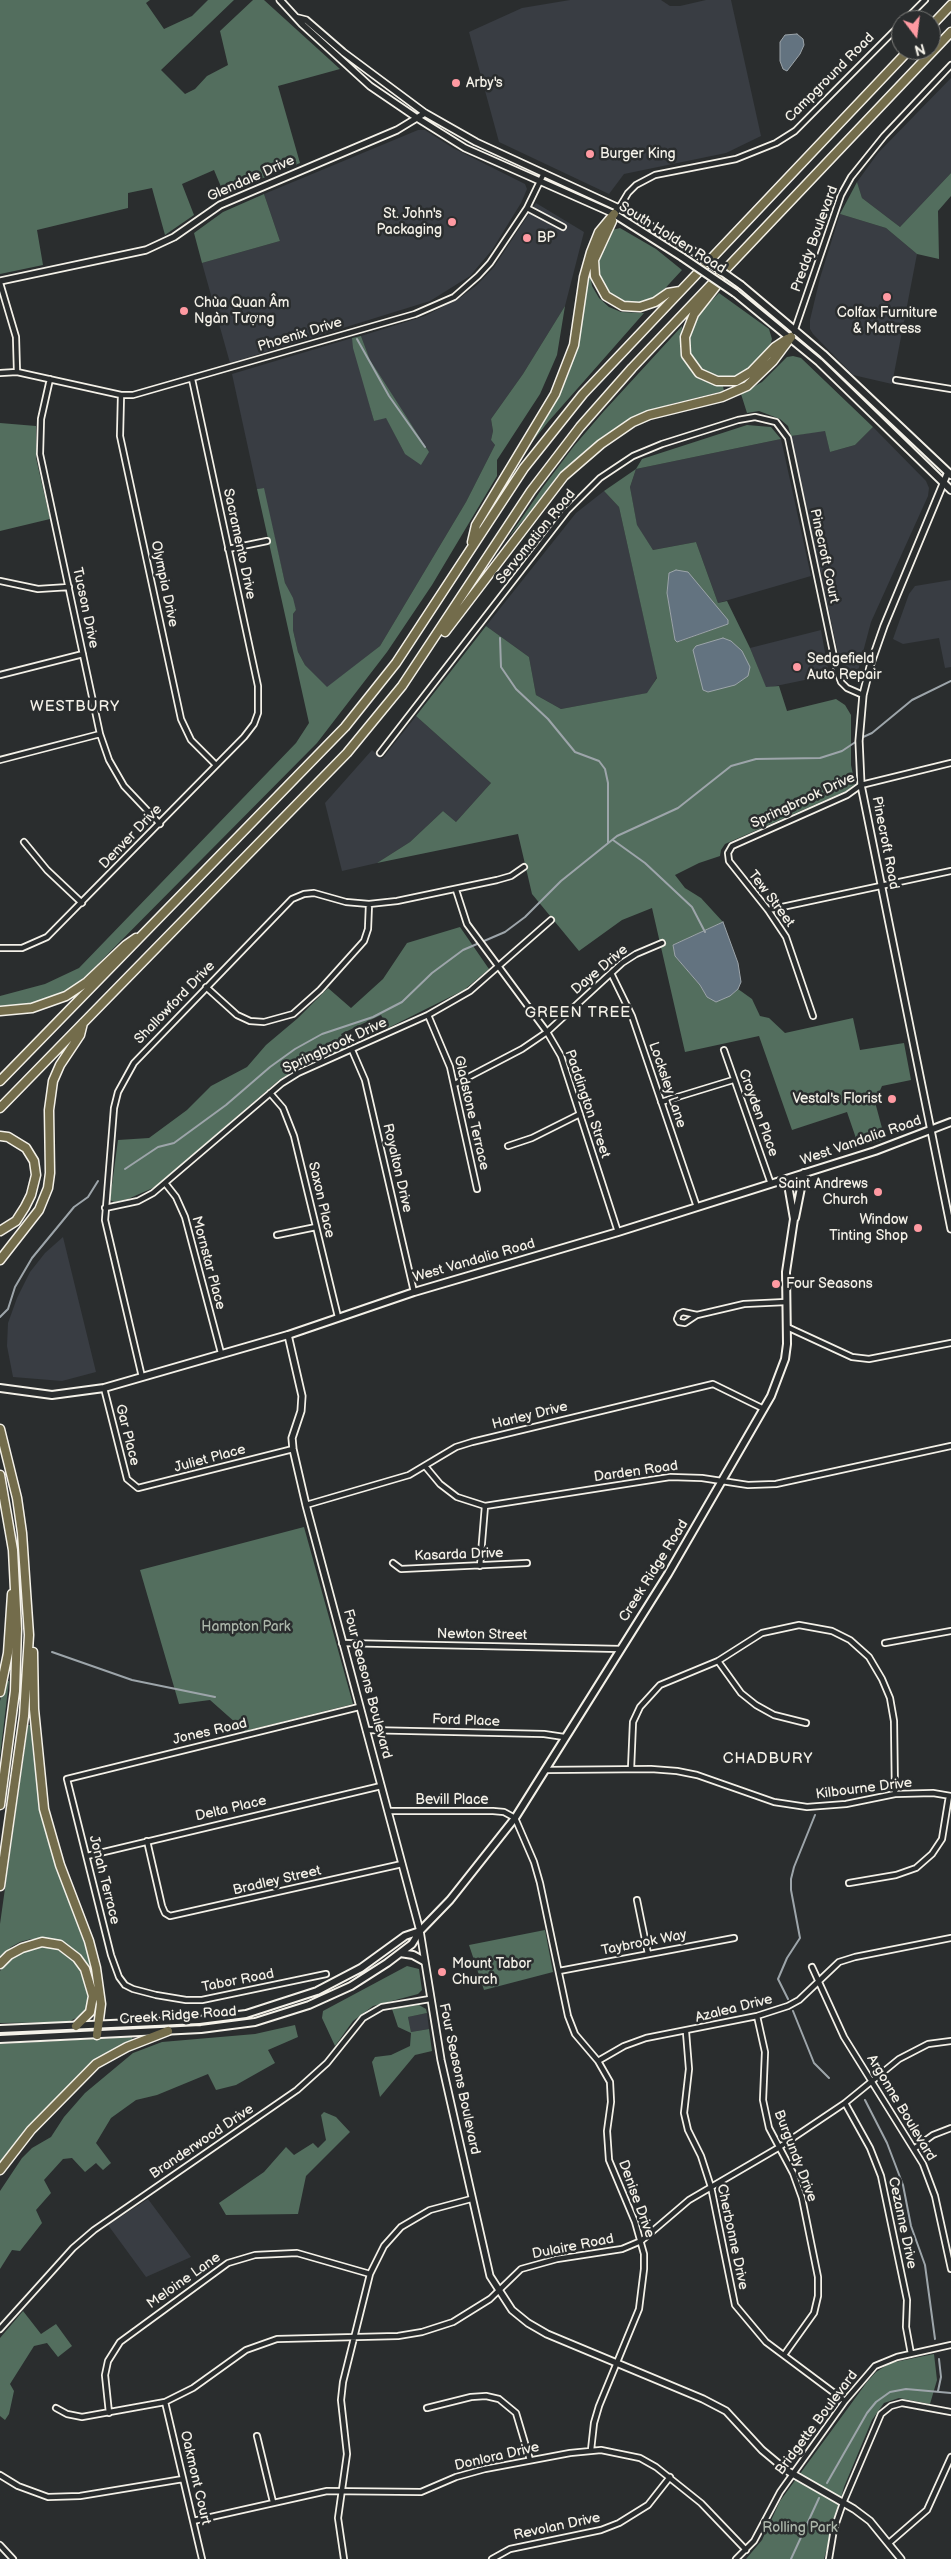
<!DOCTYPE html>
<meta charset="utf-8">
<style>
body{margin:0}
#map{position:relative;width:951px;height:2559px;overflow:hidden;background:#2a2d2e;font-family:"Balsamiq Sans",sans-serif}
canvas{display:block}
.north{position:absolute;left:891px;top:10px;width:50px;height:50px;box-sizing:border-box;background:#2a2d2e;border:1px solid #7b7b78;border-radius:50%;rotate:165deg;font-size:14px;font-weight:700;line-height:20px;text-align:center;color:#f4f1e8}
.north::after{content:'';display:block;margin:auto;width:18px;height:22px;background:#ff9aa2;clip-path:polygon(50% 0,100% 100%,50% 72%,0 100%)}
</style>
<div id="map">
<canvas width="951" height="2559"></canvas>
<div class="north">N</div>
</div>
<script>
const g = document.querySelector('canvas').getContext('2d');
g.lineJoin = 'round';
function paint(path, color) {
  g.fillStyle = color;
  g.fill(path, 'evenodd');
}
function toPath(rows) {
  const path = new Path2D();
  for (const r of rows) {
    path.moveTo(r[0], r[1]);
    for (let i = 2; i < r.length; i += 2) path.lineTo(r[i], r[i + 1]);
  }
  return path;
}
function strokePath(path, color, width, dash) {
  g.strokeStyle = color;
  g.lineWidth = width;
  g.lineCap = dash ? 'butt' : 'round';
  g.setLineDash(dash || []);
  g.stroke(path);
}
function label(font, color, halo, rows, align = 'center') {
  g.font = font + ' "Balsamiq Sans",sans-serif';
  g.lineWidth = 5;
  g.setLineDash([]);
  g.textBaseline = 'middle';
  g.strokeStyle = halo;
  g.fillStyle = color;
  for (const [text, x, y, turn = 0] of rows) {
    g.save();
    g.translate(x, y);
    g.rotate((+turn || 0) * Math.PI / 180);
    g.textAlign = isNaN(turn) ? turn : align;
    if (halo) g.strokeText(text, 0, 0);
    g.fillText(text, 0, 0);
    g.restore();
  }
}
paint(toPath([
 [570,0,661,0,670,6,680,6,706,0,731,0,761,136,726,153,624,174,609,194,499,142,469,32,522,8],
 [951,78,951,173,900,227,862,198,857,182,878,153],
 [418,130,425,130,453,148,525,184,527,189,521,203,492,250,470,276,430,301,230,363,202,263,280,241,264,194],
 [536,203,584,232,565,306,523,374,491,419,493,431,491,440,495,445,466,502,380,646,327,688,305,665,298,652,293,630,293,614,296,610,285,583,263,488,257,489,232,374,352,338,374,421,386,417,405,454,361,336,425,316,461,297,477,285,494,267],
 [840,214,886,228,917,254,892,384,853,375,813,334,810,329,810,320,820,278],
 [873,427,926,481,929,488,928,496,871,622,858,671,854,676,848,678,839,658,791,436,825,430,830,452,855,445],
 [781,439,811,576,718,603,696,542,653,550,637,526,630,487,636,469],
 [604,491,619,507,657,677,648,693,561,709,536,695,529,657,486,626,576,513],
 [951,580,951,667,945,668,939,638,903,644,893,639,909,594,915,586],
 [821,630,829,675,766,688,750,648],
 [416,716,491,783,456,822,443,811,410,842,377,863,342,871,325,803,372,750,382,759],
 [63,1237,96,1372,62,1381,13,1377,7,1346,8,1323,17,1298,30,1272,45,1253],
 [427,2013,429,2029,411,2032,408,2017],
 [148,2199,191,2257,146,2277,108,2225]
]), '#393d43');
paint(toPath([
 [0,0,150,0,146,3,164,29,192,16,208,0,234,0,161,70,185,94,195,89,207,76,228,65,220,31,253,0,264,0,340,69,278,86,300,163,224,194,214,170,182,184,194,215,165,235,152,188,128,193,128,208,37,230,43,265,0,274],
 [951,173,951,196,938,211,939,259,917,254,886,228,840,214,857,182,862,198,900,227],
 [264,194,280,241,202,263,194,233,223,212],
 [620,228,656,249,682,270,658,296,647,302,632,304,619,301,608,294,601,284,598,272,598,260,612,230],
 [588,274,590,274,592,286,599,298,609,307,621,312,644,313,548,422,521,456,561,389,574,354],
 [719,293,769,329,772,339,770,346,746,371,728,379,719,379,699,369,688,350,688,340,693,320],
 [565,306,557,355,540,394,497,460,497,476,432,585,387,652,317,743,88,974,70,989,53,997,32,1004,0,1006,0,996,45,984,79,968,296,743,309,723,257,489,264,488,285,583,293,598,296,610,293,614,293,630,298,652,305,665,327,687,380,646,466,502,495,445,491,440,493,431,491,419,523,374],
 [682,326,680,349,691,371,701,380,723,386,724,391,671,404,638,416,616,428,568,468,508,538,543,487,574,446,604,411],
 [361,336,370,360,429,452,421,465,405,454,386,418,374,421,353,348,352,338],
 [793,356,801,358,873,427,855,445,830,452,825,431,791,436,788,426,780,419,759,411,747,413,741,394,762,382,787,357],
 [0,423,36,426,36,458,50,519,0,531],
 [747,425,771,427,781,439,636,469,630,487,637,525,653,550,696,542,718,603,727,601,750,648,766,687,779,686,787,711,836,699,845,705,851,715,851,765,855,784,846,791,725,844,721,850,720,856,699,863,675,875,685,888,701,898,723,922,673,945,675,956,700,985,707,997,730,996,738,989,752,999,760,1016,769,1018,785,1033,853,1018,860,1050,904,1043,911,1080,882,1086,875,1102,885,1139,859,1147,847,1112,792,1130,759,1036,685,1052,652,908,622,920,579,951,532,894,518,834,377,863,410,842,443,811,456,822,491,783,416,716,486,626,529,657,536,695,561,709,647,693,657,678,619,507,604,491,636,469,642,459],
 [669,573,728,624,678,642,675,640,667,593],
 [460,927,489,969,464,990,388,1028,381,1015,341,1034,347,1048,295,1070,279,1080,155,1187,128,1199,114,1202,110,1200,118,1140,149,1138,187,1110,211,1086,247,1067,266,1045,298,1018,328,988,351,1008,383,979,407,943],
 [304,1527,353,1704,245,1731,210,1700,179,1704,140,1570],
 [6,1681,9,1681,0,1756,0,1701],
 [28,1725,31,1725,33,1753,44,1822,55,1863,87,1951,95,1991,82,1959,74,1950,54,1939,31,1939,20,1942,11,1947,0,1958,0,1924],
 [545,1930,553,1972,484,1990,469,1945],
 [36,1946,56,1948,75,1961,86,1981,89,1992,87,2009,82,2015,68,2022,0,2023,0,1971,11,1957],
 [407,1966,419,1969,422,1990,418,1994,373,2006,353,2021,335,2046,322,2018,323,2011],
 [419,2005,426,2009,427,2013,408,2017,411,2032,429,2029,432,2051,415,2055,380,2097,372,2062,375,2057,391,2055,410,2046,411,2033,398,2027,392,2009],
 [295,2025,298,2037,268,2050,275,2063,236,2085,216,2090,208,2074,157,2095,136,2100,111,2118,96,2143,111,2163,103,2170,96,2163,85,2172,72,2158,63,2159,44,2180,51,2193,36,2210,42,2223,20,2251,12,2250,0,2269,0,2191,22,2158,32,2148,51,2137,64,2117,85,2093,133,2053,162,2042,255,2034],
 [132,2037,133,2040,119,2046,84,2069,0,2164,0,2044],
 [324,2112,336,2117,350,2132,306,2176,298,2214,226,2215,219,2203,264,2172,286,2147,294,2155,313,2143,318,2148,326,2140,321,2115],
 [23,2311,41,2334,56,2324,72,2346,58,2357,47,2343,34,2346,10,2384,14,2391,9,2414,5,2420,0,2416,0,2338],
 [934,2354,937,2380,930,2404,899,2398,884,2403,872,2420,844,2487,824,2559,746,2559,762,2540,780,2501,867,2382,876,2372,890,2363]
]), '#536e5e');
const water = toPath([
 [797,34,803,39,804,45,800,54,787,71,783,69,780,61,780,42,785,35,797,34],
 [676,570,688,572,728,620,728,624,677,642,675,640,667,593,669,573,676,570],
 [723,638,731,641,742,651,750,667,748,676,735,685,708,692,703,690,693,650,696,646,723,638],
 [723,922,738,963,741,982,738,989,730,996,716,1002,707,997,700,985,675,956,673,945,723,922]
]);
paint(water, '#637380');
strokePath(water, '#9da5aa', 1);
strokePath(toPath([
 [357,339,389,396,425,447],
 [500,638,501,667,516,689,548,719,575,752,599,761,605,769,608,783,608,843],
 [861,738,872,733,912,700,951,681],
 [613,840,645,863,692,907,705,932],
 [125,1169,158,1147,174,1143,226,1105,270,1067,295,1049,322,1034,373,1017,402,1002,432,973,463,950,505,932,525,917,561,881,617,836,678,808,731,766,756,759,820,758,842,751,857,741],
 [0,1317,8,1309,15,1287,32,1258,74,1207,88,1197,98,1181],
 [52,1652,132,1680,215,1697],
 [788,1999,778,1979,787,1958,800,1938,791,1890,791,1879,794,1867,815,1815],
 [793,2011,814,2063,829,2078],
 [865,2100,887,2143,903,2185,911,2226,925,2265,935,2339],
 [938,2391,941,2377,939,2359],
 [827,2483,867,2413,876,2402,890,2392,906,2389,951,2393],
 [791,2559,819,2498]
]), '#9da5aa', 2);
const minor = toPath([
 [905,20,925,0],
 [527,208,563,227],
 [619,208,628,193,636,185,655,175,736,159,776,143,795,131,901,24],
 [0,283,16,337,17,372],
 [794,332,841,195,851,177,884,136,951,65],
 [0,373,17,372,121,395,133,395,415,314,454,297,478,276,490,263,527,208,544,173],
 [50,379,41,419,40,454,100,734,109,760,124,786,160,824],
 [896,380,951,389],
 [121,395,120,436,181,719,191,740,216,765],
 [228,549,267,541],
 [0,581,38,589,69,587],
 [0,675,83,654],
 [380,753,567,511,600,478,633,456,662,444,738,420,755,417,776,422,788,438,837,671,841,682,847,688,863,695],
 [0,760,100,734],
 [24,842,47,870,82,903],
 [456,890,467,924,547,1032,561,1056,618,1232],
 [768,910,951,871],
 [0,948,22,948,47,937,244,737,254,724,258,713,258,686,192,379],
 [611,973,632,1016,697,1207],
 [206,987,237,1015,250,1021,264,1022,293,1014,320,990,364,941,368,929,369,904],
 [428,1015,450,1067,477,1189],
 [813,1016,786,937,768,910,729,861,728,853,732,846,847,795,861,785,951,763],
 [352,1050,365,1080,414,1292],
 [724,1050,771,1184],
 [455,1084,522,1049,547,1032,622,963,636,954,662,943],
 [270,1093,283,1108,294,1136,338,1317],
 [661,1102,733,1080],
 [508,1146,532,1138,580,1114],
 [165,1183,176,1197,185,1217,221,1353],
 [105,1208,138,1201,153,1193,282,1083,298,1073,428,1015,470,991,551,920],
 [277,1235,316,1227],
 [697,1315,685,1323,679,1322,677,1319,679,1314,683,1312,697,1315,744,1304,786,1302],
 [787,1327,852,1357,869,1359,951,1343],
 [142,1377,105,1220,114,1108,118,1092,134,1063,292,899,304,894,314,893,346,902,369,904,397,901,497,880,511,876,524,867],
 [104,1388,127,1479,138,1488,293,1449],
 [425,1466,440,1484,457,1497,485,1506,670,1477,702,1478,748,1485,776,1484,951,1446],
 [306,1505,409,1475,456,1447,472,1442,713,1384,764,1409],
 [393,1563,401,1569,527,1563],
 [480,1566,485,1506],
 [342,1643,621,1649],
 [885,1643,951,1631],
 [718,1661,741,1693,756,1705,774,1715,806,1723],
 [366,1730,544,1734,564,1737],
 [631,1769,633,1722,640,1707,660,1685,718,1661,762,1633,799,1625,832,1631,850,1640,869,1657,882,1679,890,1698,894,1721,895,1794],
 [545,1770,651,1769,677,1771,697,1775,774,1802,807,1807,846,1804,895,1794,933,1793,951,1796],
 [388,1811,493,1811,504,1812,515,1818,534,1862,540,1883,568,2016,575,2034,598,2061,610,2082,611,2102,607,2131,609,2160,635,2222,644,2254,644,2269,639,2309,599,2406,594,2423,591,2450],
 [147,1841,162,1906,165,1913,170,1916,402,1864],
 [87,1856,381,1786],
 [849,1883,896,1875,916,1868,932,1854,942,1839,949,1796],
 [637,1900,648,1954],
 [812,1967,844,2037,923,2164,935,2196,951,2269],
 [559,1971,734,1938],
 [326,1974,202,2000,186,2000,156,1995,133,1989,125,1985,119,1977,111,1955,67,1779,359,1707],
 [757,2016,765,2052,763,2100,769,2128,793,2173,802,2198,818,2277,818,2296,814,2313,784,2355],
 [686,2032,689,2069,684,2113,688,2130,701,2156,711,2187,735,2305,766,2342,845,2401],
 [598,2061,624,2046,646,2038,757,2016,788,2006,799,2000,839,1962,855,1957,951,1938],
 [845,2103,870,2148,881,2176,907,2300,906,2327,911,2354],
 [915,2148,933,2135,951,2128],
 [0,2329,73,2248,94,2230,297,2090,327,2063,363,2018,382,2007,430,1999],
 [165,2402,202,2559],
 [56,2408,67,2414,82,2417,165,2402,193,2388,246,2350,277,2339,398,2336,422,2332,453,2322,490,2299,521,2269,557,2259,622,2249,641,2241,689,2200,778,2148,845,2103,899,2059,928,2044,951,2041],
 [427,2408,471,2397,486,2396,499,2399,516,2413,530,2460],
 [109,2413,105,2375,108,2361,120,2342,228,2263,255,2255,297,2253,370,2274],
 [257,2436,273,2502],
 [0,2475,18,2486,48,2497,80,2496,183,2479],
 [193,2521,327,2491,421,2492,456,2477,485,2469,570,2453,601,2450,640,2458,656,2467,701,2503,746,2550],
 [889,2543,927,2510,951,2457],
 [0,2545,13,2559],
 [344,2559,338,2518,347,2454,341,2400,343,2382,370,2274,384,2246,401,2227,430,2210,471,2199],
 [492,2559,510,2549,601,2530,619,2523,648,2505,670,2477],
 [736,2559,754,2541,780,2492,845,2401,875,2366,897,2357,951,2345],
 [829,2559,834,2529,843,2503,881,2414,891,2406,902,2403,951,2412]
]);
const tertiary = toPath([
 [280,0,302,24,370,86,417,118,465,148,614,214],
 [298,18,306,20,343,52,425,113,476,142,619,208],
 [0,281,146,250,174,237,220,205,397,130,425,113],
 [948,472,884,626,871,663,863,695,859,741,861,785,951,1229],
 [288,1335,302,1396,301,1411,292,1438,293,1449,306,1505,420,1931,441,2060,490,2276,512,2310,528,2323,547,2334,703,2399,726,2411,762,2450,786,2470,854,2509,870,2521,901,2559]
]);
const secondary = toPath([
 [682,257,614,214,619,208,690,249],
 [741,285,823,354,951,475],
 [735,293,819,362,951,490],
 [795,1218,804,1173],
 [0,1388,52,1395,104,1388,288,1335,414,1292,618,1232,875,1151,951,1122],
 [400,1953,413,1955,424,1961],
 [0,2029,199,2020,246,2014,317,1991,361,1968,405,1936,420,1931],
 [0,2039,201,2029,255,2022,309,2005,351,1986,387,1963,412,1944,420,1931,450,1900,515,1818,668,1574,771,1396,785,1359,787,1344,786,1272,794,1219,787,1179]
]);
const motorway = toPath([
 [931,26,951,5],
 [612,221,594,260,595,276,606,296,623,306,640,307,655,302,668,293,680,291],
 [720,281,694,314,685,337,686,355,699,373,717,381,736,381,751,372,775,347,787,339],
 [472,542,476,525,555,394,574,345,584,277,591,252,599,232,614,214],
 [445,632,564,476,601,444,633,422,649,415,722,397,747,386,773,361,791,337],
 [0,1011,32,1008,66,996,87,982,126,945,136,938],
 [0,1081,345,727,396,663,524,468,583,394,909,50],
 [0,1108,347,753,402,686,531,491,580,427,632,368,951,32],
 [0,1136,8,1137,26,1148,34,1161,36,1175,31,1195,25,1207,16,1221,0,1231],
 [0,1260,39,1210,48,1188,50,1173,49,1110,53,1081,60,1065,80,1035,83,1023],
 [0,1429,17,1498,22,1533,29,1635,24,1716,0,1886],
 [0,1475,13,1550,17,1629,15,1691,0,1805],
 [33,1652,34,1709,44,1809,60,1865,89,1941,96,1968,101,2004,97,2035],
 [0,1692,8,1653,12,1594],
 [0,1964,9,1955,22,1948,42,1942,60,1945,77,1958,85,1969,93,1996,90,2012,76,2026],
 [0,2170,31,2130,96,2064,127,2047,168,2031]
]);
strokePath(minor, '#f4f1e8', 8);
strokePath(tertiary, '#f4f1e8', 9);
strokePath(secondary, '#f4f1e8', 10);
strokePath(motorway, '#f4f1e8', 11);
strokePath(minor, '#2a2d2e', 4.5);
strokePath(tertiary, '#2a2d2e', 5.5);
strokePath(secondary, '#2a2d2e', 6);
strokePath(motorway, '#736c4b', 8);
const secondaryBridge = toPath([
 [690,249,741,285],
 [682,257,735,293]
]);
strokePath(secondaryBridge, '#f4f1e8', 10, []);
strokePath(secondaryBridge, '#2a2d2e', 6);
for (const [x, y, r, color] of [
 [456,83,5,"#ff9aa2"],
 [590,154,5,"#ff9aa2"],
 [452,222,5,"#ff9aa2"],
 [527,238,5,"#ff9aa2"],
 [887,297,5,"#ff9aa2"],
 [184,311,5,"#ff9aa2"],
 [797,667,5,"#ff9aa2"],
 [892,1099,5,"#ff9aa2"],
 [878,1192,5,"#ff9aa2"],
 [918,1228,5,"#ff9aa2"],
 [776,1284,5,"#ff9aa2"],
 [442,1972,5,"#ff9aa2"]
]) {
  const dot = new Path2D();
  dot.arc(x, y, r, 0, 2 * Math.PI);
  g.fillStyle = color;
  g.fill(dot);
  strokePath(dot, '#2a2d2e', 2);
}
label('14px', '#f4f1e8', '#2a2d2e', [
 ["Campground Road",830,78,-45],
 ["Glendale Drive",251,179,-24],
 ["South Holden Road",672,238,32],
 ["Preddy Boulevard",815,239,-70],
 ["Phoenix Drive",300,335,-17],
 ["Servomation Road",536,537,-51],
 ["Sacramento Drive",239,544,78],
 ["Pinecroft Court",824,556,78],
 ["Olympia Drive",164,584,78],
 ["Tucson Drive",85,608,78],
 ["Springbrook Drive",803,801,-25],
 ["Denver Drive",131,837,-46],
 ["Pinecroft Road",885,843,79],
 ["Tew Street",771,899,53],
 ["Daye Drive",600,970,-40],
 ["Shallowford Drive",175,1003,-46],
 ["Springbrook Drive",335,1046,-25],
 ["Locksley Lane",667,1085,71],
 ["Paddington Street",587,1104,71],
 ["Gladstone Terrace",471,1113,77],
 ["Croyden Place",758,1113,70],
 ["West Vandalia Road",861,1141,-19],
 ["Royalton Drive",397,1168,77],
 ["Saxon Place",321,1200,77],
 ["West Vandalia Road",474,1261,-16],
 ["Mornstar Place",208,1263,75],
 ["Harley Drive",530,1416,-14],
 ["Gar Place",127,1435,76],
 ["Juliet Place",210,1459,-15],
 ["Darden Road",636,1472,-8],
 ["Kasarda Drive",459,1555,-2],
 ["Creek Ridge Road",654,1571,-58],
 ["Newton Street",482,1635,1],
 ["Four Seasons Boulevard",367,1684,75],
 ["Ford Place",466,1721,2],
 ["Jones Road",210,1732,-13],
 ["Kilbourne Drive",864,1789,-7],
 ["Bevill Place",452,1800],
 ["Delta Place",231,1809,-13],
 ["Jonah Terrace",104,1880,76],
 ["Bradley Street",277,1881,-13],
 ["Taybrook Way",644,1943,-11],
 ["Tabor Road",238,1981,-11],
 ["Azalea Drive",734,2009,-14],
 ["Creek Ridge Road",178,2016,-4],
 ["Four Seasons Boulevard",459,2079,78],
 ["Argonne Boulevard",901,2108,59],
 ["Branderwood Drive",202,2142,-34],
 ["Burgundy Drive",795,2156,69],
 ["Denise Drive",636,2199,70],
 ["Cezanne Drive",902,2223,78],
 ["Cherbonne Drive",732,2237,78],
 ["Dulaire Road",573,2247,-11],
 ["Meloine Lane",184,2281,-35],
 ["Bridgette Boulevard",817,2423,-53],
 ["Donlora Drive",497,2457,-13],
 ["Oakmont Court",195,2478,77],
 ["Revolan Drive",557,2527,-12]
]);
label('14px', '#f4f1e8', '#2a2d2e', [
 ["Arby's",466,83],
 ["Burger King",600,154],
 ["St. John's",442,214,"right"],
 ["Packaging",442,230,"right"],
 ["BP",537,238],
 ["Chùa Quan Âm",194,303],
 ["Ngàn Tượng",194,319],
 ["Colfax Furniture",887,313,"center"],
 ["& Mattress",887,329,"center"],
 ["Sedgefield",807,659],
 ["Auto Repair",807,675],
 ["Vestal's Florist",882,1099,"right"],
 ["Saint Andrews",868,1184,"right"],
 ["Church",868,1200,"right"],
 ["Window",908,1220,"right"],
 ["Tinting Shop",908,1236,"right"],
 ["Four Seasons",786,1284],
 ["Mount Tabor",452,1964],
 ["Church",452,1980]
], 'left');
label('14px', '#acb6aa', '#2a2d2e', [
 ["Hampton Park",246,1627],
 ["Rolling Park",800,2528]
]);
g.letterSpacing = '1px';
label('15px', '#f4f1e8', '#2a2d2e', [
 ["WESTBURY",75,707],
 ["GREEN TREE",578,1013],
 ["CHADBURY",768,1759]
]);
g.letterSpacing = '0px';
</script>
